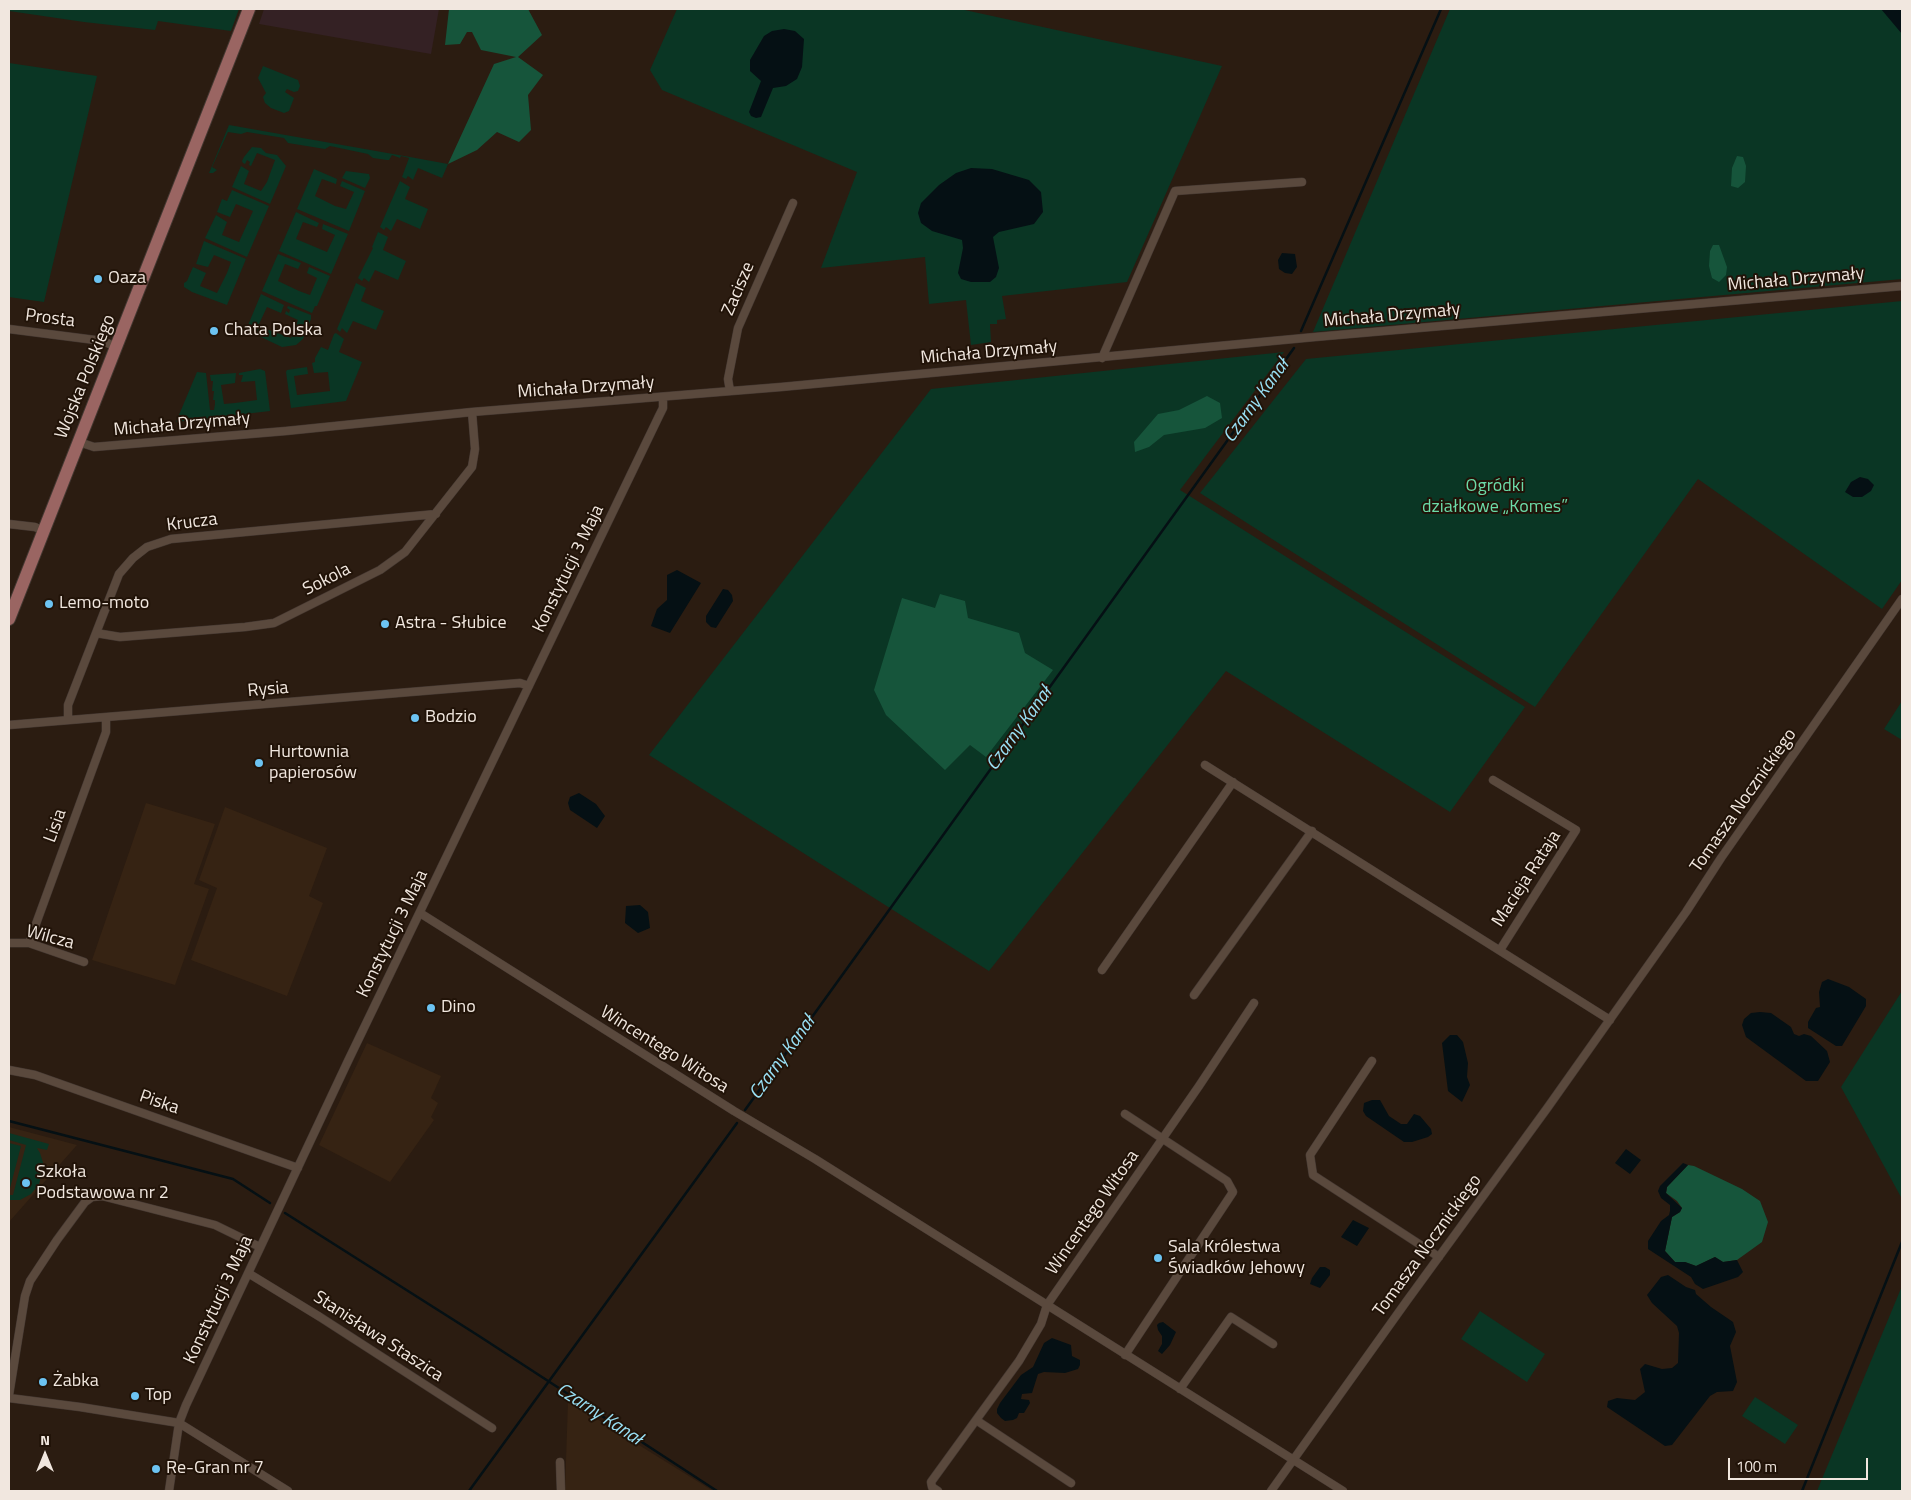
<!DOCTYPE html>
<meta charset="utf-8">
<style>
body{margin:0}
#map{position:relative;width:1911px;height:1500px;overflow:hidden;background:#2b1c11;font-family:"Titillium Web",sans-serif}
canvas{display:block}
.frame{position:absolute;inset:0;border:10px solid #f1e7df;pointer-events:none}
.north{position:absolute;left:20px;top:1430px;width:50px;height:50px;-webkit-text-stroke:4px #211308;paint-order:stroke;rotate:0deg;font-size:14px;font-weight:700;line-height:20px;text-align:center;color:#f1e7df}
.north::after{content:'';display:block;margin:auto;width:18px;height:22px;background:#f1e7df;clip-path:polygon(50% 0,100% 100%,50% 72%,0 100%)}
.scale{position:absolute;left:1728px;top:1458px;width:140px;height:22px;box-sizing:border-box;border:2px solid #f1e7df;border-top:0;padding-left:6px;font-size:15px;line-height:18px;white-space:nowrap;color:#f1e7df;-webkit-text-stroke:4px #211308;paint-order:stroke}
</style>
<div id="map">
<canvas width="1911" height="1500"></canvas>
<div class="frame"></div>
<div class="north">N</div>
<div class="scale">100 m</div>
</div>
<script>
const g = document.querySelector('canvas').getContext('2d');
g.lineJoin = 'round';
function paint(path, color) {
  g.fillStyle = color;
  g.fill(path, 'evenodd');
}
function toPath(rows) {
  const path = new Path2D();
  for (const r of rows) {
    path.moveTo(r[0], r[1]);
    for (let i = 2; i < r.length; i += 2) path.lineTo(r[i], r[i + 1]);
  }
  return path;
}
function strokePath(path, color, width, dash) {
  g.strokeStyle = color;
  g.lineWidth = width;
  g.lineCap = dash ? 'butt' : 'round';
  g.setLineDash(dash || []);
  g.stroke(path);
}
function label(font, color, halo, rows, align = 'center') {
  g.font = font + ' "Titillium Web",sans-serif';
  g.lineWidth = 4;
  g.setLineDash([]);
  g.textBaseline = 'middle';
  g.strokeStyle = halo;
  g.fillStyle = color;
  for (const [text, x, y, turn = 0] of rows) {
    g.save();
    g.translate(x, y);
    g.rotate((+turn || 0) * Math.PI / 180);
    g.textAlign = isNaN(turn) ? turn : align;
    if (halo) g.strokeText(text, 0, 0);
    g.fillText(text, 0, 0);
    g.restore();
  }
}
paint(toPath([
 [264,9,439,9,431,54,259,24]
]), '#342124');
paint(toPath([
 [146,803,215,824,194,884,209,889,175,985,92,960],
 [225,807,327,848,309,896,323,903,287,996,191,960,217,888,199,880],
 [367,1043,441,1076,431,1098,438,1103,431,1117,434,1120,390,1182,319,1145],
 [9,1127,77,1145,9,1222],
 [568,1401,713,1491,565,1491]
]), '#362313');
paint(toPath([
 [9,9,239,9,231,31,158,21,155,30,84,22,9,11],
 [677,9,960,9,1222,66,1127,282,1002,296,1006,319,997,320,997,324,990,324,991,342,971,345,966,300,929,304,925,257,821,268,857,172,662,90,650,70],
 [1450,9,1902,9,1902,279,1313,332],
 [9,63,97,76,44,302,9,297],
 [263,66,298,80,300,86,298,91,294,92,287,89,285,92,294,98,289,111,284,113,271,108,265,103,263,97,266,93,258,78],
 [229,125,410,157,448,164,442,178,418,168,413,180,408,176,406,179,402,177,409,158,401,156,400,158,392,155,389,160,387,160,373,158,368,154,330,146,325,149,288,143,284,138,247,132,241,134,228,132,212,167,217,170,213,173,209,173],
 [252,147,261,148,266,153,277,155,286,166,270,204,232,187,241,166,249,171,244,184,261,191,267,182,275,160,257,153,251,166,249,165,250,162,247,160,245,164,243,163,242,161,244,157],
 [314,169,337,179,336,184,322,179,315,196,335,206,346,209,354,192,340,186,342,181,365,191,349,231,297,209],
 [346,171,369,174,370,178,365,188,342,178],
 [400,181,410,187,405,199,428,209,420,229,397,219,391,231,386,227,384,230,380,227],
 [232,190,269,206,247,257,205,238,216,215,227,222,222,235,239,242,253,211,236,204,230,217,217,212,222,199,227,201],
 [296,212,319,223,317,227,303,222,296,239,327,252,335,235,322,229,323,224,348,234,331,274,279,251],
 [378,232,388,237,383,250,406,261,398,280,375,270,369,282,364,278,362,281,358,278,373,248,372,247],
 [204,241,246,259,227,305,192,292,184,287,184,283,187,281,193,267,206,273,200,286,217,293,227,273,231,262,214,255,208,267,196,264],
 [278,254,301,263,298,269,285,264,278,281,299,291,310,295,317,278,307,273,309,267,330,276,317,306,315,306,312,313,262,291],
 [356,283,366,288,361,301,384,311,376,330,353,321,347,333,342,328,340,332,337,329],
 [261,294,284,305,281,313,267,307,259,324,269,330,291,338,298,320,285,314,286,311,289,313,290,310,287,308,288,306,311,315,311,319,303,339,296,345,282,347,246,330],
 [1902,301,1902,580,1882,609,1698,479,1535,707,1200,493,1306,359],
 [336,333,344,339,339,352,362,362,346,401,291,408,286,372,287,370,307,367,308,374,294,376,297,395,330,391,328,372,314,373,312,363,315,362,315,358,321,347,328,350,334,334],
 [1284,352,1180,490,1525,707,1450,812,1226,671,989,971,649,755,931,389],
 [260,369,265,371,270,411,176,422,197,372,206,373,210,410,214,410,215,404,215,400,213,400,214,391,212,391,213,381,211,381,210,375,236,373,235,383,221,385,224,404,235,403,257,400,255,381,241,382,243,375,239,375,239,373],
 [1902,701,1902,740,1884,729],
 [1902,991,1902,1199,1841,1087],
 [9,1133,49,1144,47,1150,37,1148,40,1153,44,1166,39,1184,31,1194,20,1200,9,1200,9,1195,13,1195,26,1145,9,1140],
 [9,1143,21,1146,9,1192],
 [1902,1286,1902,1491,1817,1491],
 [1480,1311,1545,1354,1527,1382,1461,1339],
 [1755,1397,1798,1425,1785,1444,1742,1416]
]), '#0a3624');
paint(toPath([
 [449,9,528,9,542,35,518,57,543,75,528,95,531,130,519,142,497,132,477,150,448,164,494,64,516,57,481,50,472,32,467,32,460,44,445,45],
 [1737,156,1743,157,1746,166,1745,182,1738,188,1731,186,1732,168],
 [1713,245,1719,245,1727,267,1726,275,1719,282,1712,278,1709,266,1710,251],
 [1207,396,1220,403,1222,418,1205,428,1164,435,1149,447,1135,452,1134,442,1158,414,1179,410],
 [940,594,965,601,968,618,1019,633,1025,653,1053,670,986,757,970,745,945,770,886,715,874,690,902,598,935,608],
 [1688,1165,1694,1166,1742,1189,1760,1201,1768,1222,1762,1242,1737,1260,1723,1262,1715,1257,1696,1266,1685,1262,1675,1262,1665,1251,1672,1217,1680,1212,1682,1208,1677,1201,1666,1193,1667,1187]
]), '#16553b');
paint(toPath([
 [1881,9,1902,9,1902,34],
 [784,29,795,31,804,39,802,67,797,79,786,86,773,88,761,117,756,118,751,116,749,112,761,81,750,71,750,60,764,36,772,31],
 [971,168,992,169,1029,180,1041,192,1043,212,1034,224,999,232,993,237,999,268,996,277,990,282,971,282,961,279,958,273,963,248,962,240,932,231,921,223,918,213,921,203,939,185,956,173],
 [1282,253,1295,254,1297,267,1292,274,1285,273,1279,269,1278,260],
 [1860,477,1868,479,1874,485,1871,491,1862,497,1853,497,1845,492,1851,482],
 [677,570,701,583,670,633,651,626,657,609,667,600,667,575],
 [723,589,728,590,732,595,733,601,716,628,711,627,706,622,706,616],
 [579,793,596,804,605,816,597,828,570,810,568,803,570,797],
 [640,905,648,912,650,928,638,933,625,923,626,906],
 [1828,979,1849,987,1866,999,1866,1006,1842,1046,1836,1046,1808,1028,1808,1022,1816,1008,1820,1007,1819,992,1822,982],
 [1760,1012,1771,1013,1791,1027,1794,1034,1799,1036,1804,1034,1811,1036,1827,1051,1830,1062,1818,1081,1806,1081,1746,1037,1742,1025,1744,1019,1751,1013],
 [1450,1035,1457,1035,1463,1042,1468,1063,1467,1077,1470,1085,1462,1102,1448,1091,1442,1043],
 [1372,1100,1380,1100,1389,1116,1401,1124,1407,1124,1414,1114,1420,1116,1431,1129,1432,1134,1428,1137,1412,1142,1404,1142,1366,1116,1363,1111,1364,1103],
 [1626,1149,1641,1160,1630,1174,1615,1163],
 [1683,1163,1688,1165,1667,1187,1666,1193,1682,1208,1680,1212,1672,1217,1665,1251,1675,1262,1685,1262,1696,1266,1715,1257,1723,1262,1737,1260,1743,1272,1738,1277,1703,1289,1695,1284,1691,1277,1648,1249,1648,1241,1661,1221,1669,1215,1670,1211,1670,1205,1661,1198,1658,1191,1660,1186],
 [1353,1220,1369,1228,1357,1246,1341,1237],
 [1320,1267,1325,1267,1330,1270,1330,1275,1320,1288,1310,1284,1312,1278],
 [1668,1275,1686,1287,1695,1290,1696,1294,1711,1307,1733,1322,1736,1332,1730,1346,1737,1382,1733,1391,1717,1392,1710,1396,1672,1445,1665,1446,1607,1407,1608,1401,1617,1398,1635,1400,1645,1392,1640,1369,1645,1364,1662,1369,1672,1368,1678,1363,1679,1333,1677,1326,1652,1303,1647,1295,1661,1277],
 [1163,1322,1176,1332,1170,1345,1162,1354,1158,1351,1162,1344,1162,1336,1158,1330,1157,1325,1159,1323],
 [1052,1338,1071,1345,1072,1356,1080,1360,1080,1365,1078,1369,1065,1373,1044,1372,1038,1374,1032,1393,1022,1394,1021,1399,1029,1400,1030,1403,1024,1413,1019,1413,1017,1418,1013,1420,1005,1421,1001,1418,997,1413,997,1409,1000,1403,1021,1375,1033,1367,1044,1343]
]), '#051014');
strokePath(toPath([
 [1301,331,1441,9],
 [745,1110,1294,348],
 [9,1121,233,1179,270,1203],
 [285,1213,479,1336,717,1491],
 [469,1491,737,1123],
 [1802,1491,1902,1242]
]), '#051014', 2.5);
const street = toPath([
 [9,329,103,341,116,347],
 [1102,358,1175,191,1302,182],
 [730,391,728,379,738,328,793,203],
 [79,442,94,447,286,431,472,412,781,387,1315,337,1902,286],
 [9,524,35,527,44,531],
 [96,633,120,637,245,627,274,623,380,570,405,552,472,467,475,449,472,412],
 [68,720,68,705,119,574,133,558,147,547,171,539,436,514],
 [9,725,520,683,529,686],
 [1205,765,1610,1020],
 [1493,780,1576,830,1500,950],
 [420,913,734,1111,815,1159,1343,1491],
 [9,943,29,943,84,962],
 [29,943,106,732,106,718],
 [1102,970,1233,782],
 [1194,995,1312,831],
 [1372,1061,1310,1155,1313,1175,1439,1257],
 [9,1070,35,1075,298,1168],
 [248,1273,320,1317,492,1428],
 [1125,1355,1233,1192,1227,1181,1125,1114],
 [1180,1389,1231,1317,1273,1344],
 [9,1395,25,1296,30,1281,57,1240,85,1202,92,1197,102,1196,215,1225,260,1247],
 [9,1398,80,1407,179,1423,288,1491],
 [976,1420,1019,1361,1041,1324,1047,1305,1199,1086,1254,1003],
 [560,1462,561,1491],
 [169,1491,179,1423,186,1405,348,1061,659,416,663,408,663,397],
 [938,1491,932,1487,931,1482,976,1420,1071,1483],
 [1271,1491,1406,1302,1548,1107,1686,912,1721,858,1902,599]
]);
const primary = toPath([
 [9,619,249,9]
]);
strokePath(street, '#443832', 9);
strokePath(primary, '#443832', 14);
strokePath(street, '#5a493d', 8);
strokePath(primary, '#9a6562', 12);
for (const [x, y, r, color] of [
 [98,279,5,"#6cc3f2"],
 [214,331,5,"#6cc3f2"],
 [49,604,5,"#6cc3f2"],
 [385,624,5,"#6cc3f2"],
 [415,718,5,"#6cc3f2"],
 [259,763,5,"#6cc3f2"],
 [431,1008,5,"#6cc3f2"],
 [26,1183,5,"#6cc3f2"],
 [1158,1258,5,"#6cc3f2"],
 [43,1382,5,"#6cc3f2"],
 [135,1396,5,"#6cc3f2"],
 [156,1469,5,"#6cc3f2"]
]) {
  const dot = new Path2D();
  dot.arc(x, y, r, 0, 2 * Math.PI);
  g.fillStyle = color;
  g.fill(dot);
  strokePath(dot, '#211308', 2);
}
label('18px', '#f1e7df', '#211308', [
 ["Oaza",108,279],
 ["Chata Polska",224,331],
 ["Lemo-moto",59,604],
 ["Astra - Słubice",395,624],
 ["Bodzio",425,718],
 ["Hurtownia",269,753],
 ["papierosów",269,774],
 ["Dino",441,1008],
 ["Szkoła",36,1173],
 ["Podstawowa nr 2",36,1194],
 ["Sala Królestwa",1168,1248],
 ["Świadków Jehowy",1168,1269],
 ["Żabka",53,1382],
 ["Top",145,1396],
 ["Re-Gran nr 7",166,1469]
], 'left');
label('18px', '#f1e7df', '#211308', [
 ["Michała Drzymały",1796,280,-5],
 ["Zacisze",739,289,-67],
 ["Michała Drzymały",1392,316,-5],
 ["Prosta",50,319,7],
 ["Michała Drzymały",989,353,-5],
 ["Wojska Polskiego",86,377,-68],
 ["Michała Drzymały",586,388,-4],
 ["Michała Drzymały",182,425,-5],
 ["Krucza",192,523,-7],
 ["Konstytucji 3 Maja",569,569,-64],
 ["Sokola",327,580,-27],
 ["Rysia",268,690,-5],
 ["Tomasza Nocznickiego",1744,801,-55],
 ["Lisia",56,826,-70],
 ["Macieja Rataja",1527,879,-57],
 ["Konstytucji 3 Maja",393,934,-64],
 ["Wilcza",50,938,15],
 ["Wincentego Witosa",664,1050,32],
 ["Piska",159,1103,19],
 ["Wincentego Witosa",1093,1213,-55],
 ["Tomasza Nocznickiego",1428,1246,-54],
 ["Konstytucji 3 Maja",219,1300,-65],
 ["Stanisława Staszica",378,1337,33]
]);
label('18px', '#6cdba8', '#211308', [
 ["Ogródki",1495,487],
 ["działkowe „Komes”",1495,508]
]);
label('italic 19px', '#99e0f5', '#211308', [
 ["Czarny Kanał",1257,401,-54],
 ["Czarny Kanał",1020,729,-54],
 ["Czarny Kanał",783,1058,-54],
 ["Czarny Kanał",599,1415,33]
]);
</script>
